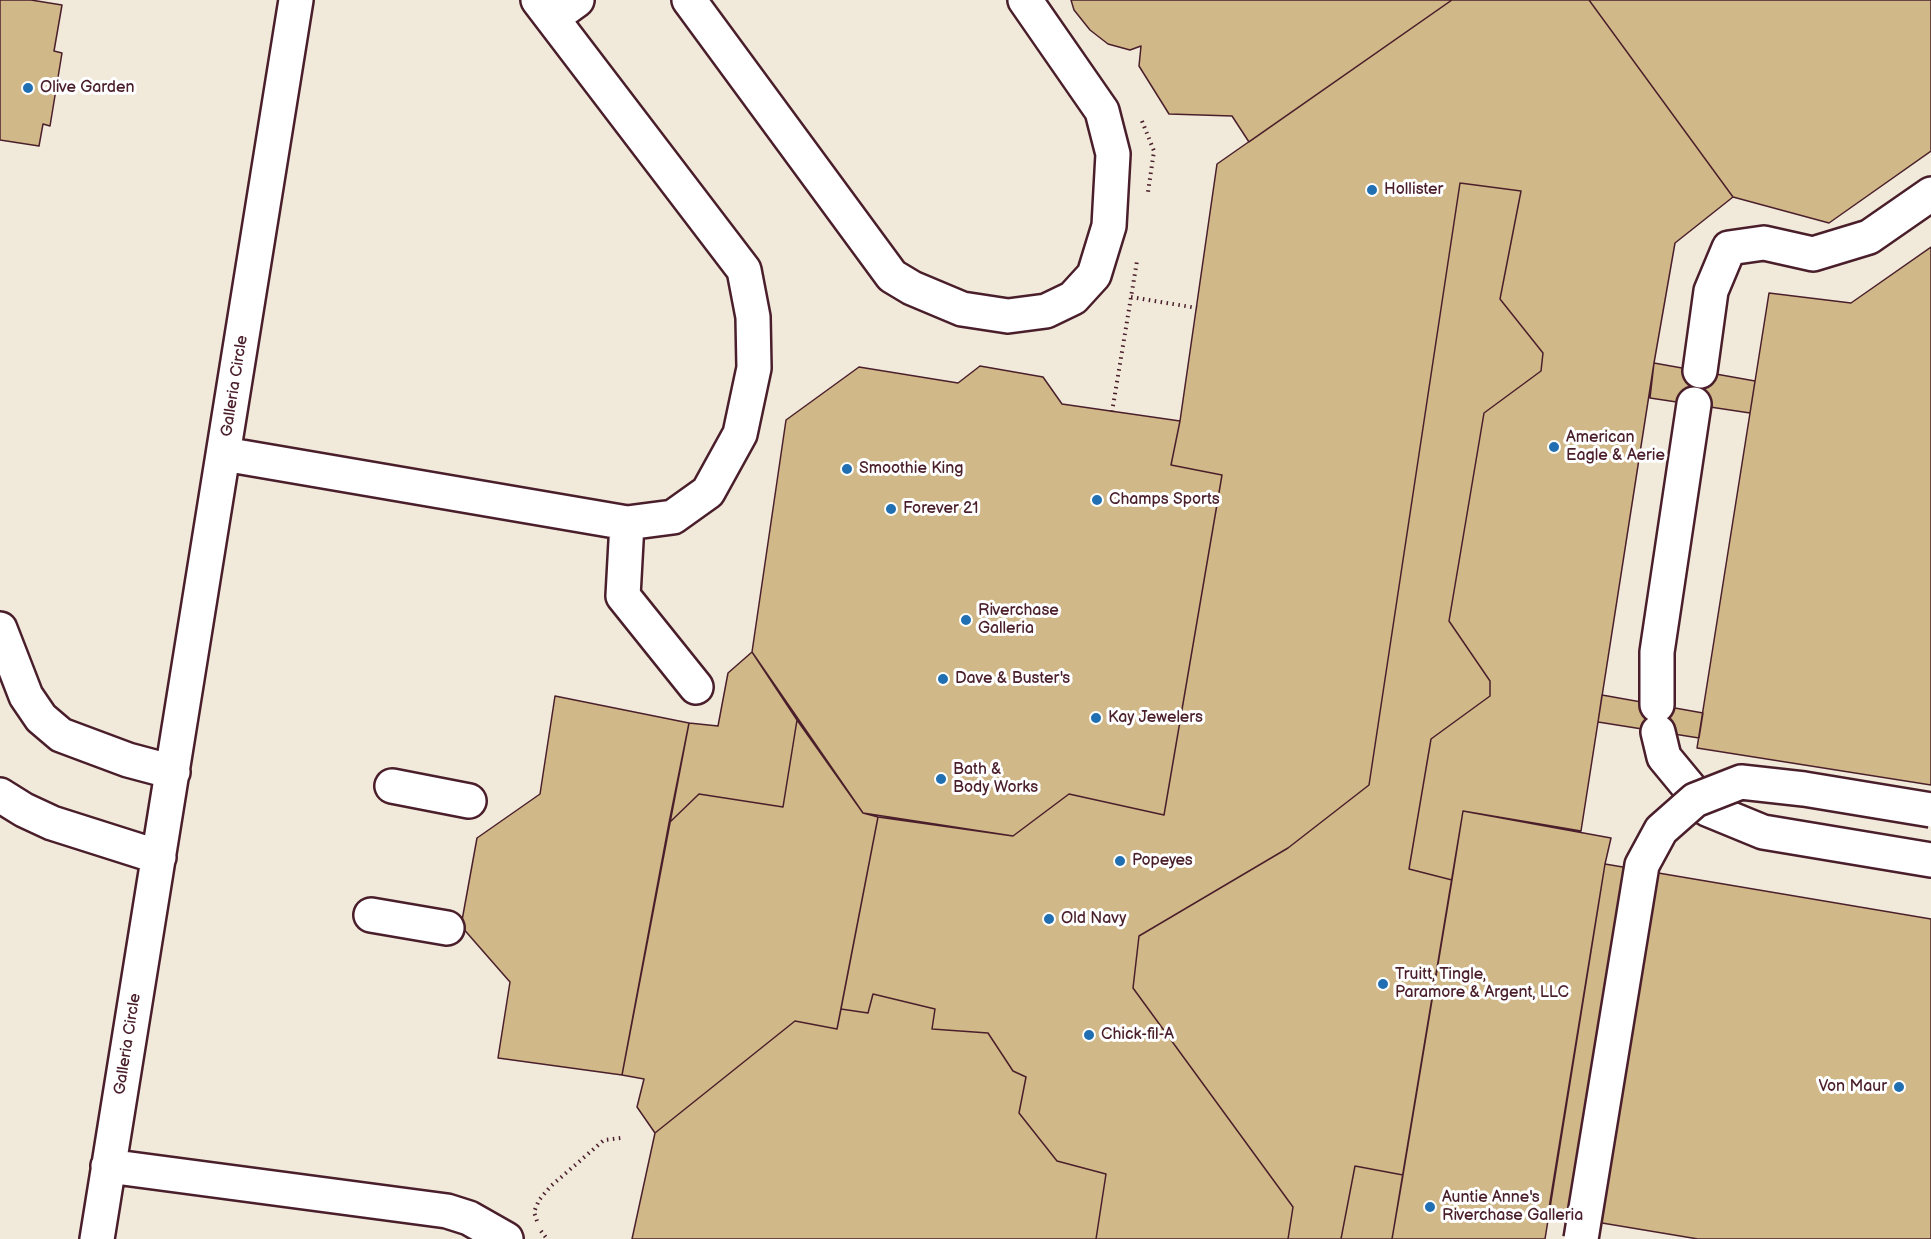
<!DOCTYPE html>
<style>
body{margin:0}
canvas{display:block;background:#fff}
</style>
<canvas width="1931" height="1239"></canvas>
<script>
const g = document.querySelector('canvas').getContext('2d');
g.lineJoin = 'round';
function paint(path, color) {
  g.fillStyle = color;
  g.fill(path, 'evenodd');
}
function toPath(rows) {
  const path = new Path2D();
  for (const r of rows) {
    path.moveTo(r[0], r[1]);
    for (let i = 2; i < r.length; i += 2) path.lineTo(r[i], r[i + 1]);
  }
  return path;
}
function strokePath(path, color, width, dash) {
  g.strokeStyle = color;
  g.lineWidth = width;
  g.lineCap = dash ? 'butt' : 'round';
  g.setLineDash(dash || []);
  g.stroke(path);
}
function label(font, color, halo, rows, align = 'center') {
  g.font = font + ' "Balsamiq Sans",sans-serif';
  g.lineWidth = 6;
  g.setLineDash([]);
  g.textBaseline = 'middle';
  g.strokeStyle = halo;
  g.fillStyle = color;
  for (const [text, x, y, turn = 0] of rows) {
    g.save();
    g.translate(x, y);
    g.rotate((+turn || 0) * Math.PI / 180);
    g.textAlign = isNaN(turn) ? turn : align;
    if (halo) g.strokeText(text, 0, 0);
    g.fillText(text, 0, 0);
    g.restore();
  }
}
paint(toPath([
 [0,0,1931,0,1931,1239,0,1239]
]), '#f1eadb');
const building = toPath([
 [0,0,31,0,62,5,54,51,62,53,50,126,43,124,39,146,0,140,0,0],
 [1071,0,1452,0,1249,142,1232,116,1169,114,1139,66,1141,46,1130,50,1108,44,1090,30,1074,10,1071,0],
 [1452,0,1589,0,1733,197,1675,243,1654,363,1581,831,1463,811,1452,880,1409,869,1431,739,1490,696,1490,681,1449,621,1484,413,1541,371,1543,353,1500,299,1521,191,1460,183,1369,785,1288,848,1139,936,1133,988,1293,1207,1288,1239,1096,1239,1106,1174,1057,1161,1019,1113,1026,1077,1013,1071,988,1033,932,1029,935,1009,873,994,868,1013,841,1009,878,817,1013,836,1069,794,1164,815,1222,475,1171,465,1180,421,1217,164,1452,0],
 [1589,0,1931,0,1931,151,1829,223,1733,197,1589,0],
 [1460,183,1521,191,1500,299,1543,353,1541,371,1484,413,1449,621,1490,681,1490,696,1431,739,1409,869,1452,880,1403,1175,1355,1166,1341,1239,1288,1239,1293,1207,1133,988,1139,936,1288,848,1369,785,1460,183],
 [1931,247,1931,785,1697,748,1769,293,1851,303,1931,247],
 [1654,363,1755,381,1750,413,1650,398,1654,363],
 [980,366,1043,377,1062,404,1180,421,1171,465,1222,475,1164,815,1069,794,1013,836,863,813,752,652,786,420,859,367,958,383,980,366],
 [752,652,797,720,783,807,699,794,669,823,689,723,718,726,728,673,752,652],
 [1602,695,1703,713,1699,738,1598,722,1602,695],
 [555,696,689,723,622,1075,498,1058,510,982,461,926,477,838,540,794,555,696],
 [797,720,863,813,878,817,837,1029,795,1021,655,1133,637,1107,644,1079,622,1075,669,823,699,794,783,807,797,720],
 [1463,811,1611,838,1605,864,1545,1239,1392,1239,1463,811],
 [1605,864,1931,919,1931,1239,1698,1239,1548,1214,1605,864],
 [873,994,935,1009,932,1029,988,1033,1013,1071,1026,1077,1019,1113,1057,1161,1106,1174,1096,1239,632,1239,655,1133,795,1021,837,1029,841,1009,868,1013,873,994],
 [1355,1166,1403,1175,1392,1239,1341,1239,1355,1166]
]);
paint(building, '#d1b888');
strokePath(building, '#4a1f2b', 1.5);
const minor = toPath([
 [689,0,892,276,912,288,962,309,1008,316,1046,311,1073,298,1094,275,1109,226,1113,154,1102,111,1025,0],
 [552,18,577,0],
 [1700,371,1711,291,1729,248,1764,243,1813,254,1869,237,1931,194],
 [224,454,627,523,673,517,708,492,740,434,754,368,753,317,744,270,538,0],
 [627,523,623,596,696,687],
 [0,629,26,696,41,718,61,735,128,760,173,772],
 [1657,705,1657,652,1694,404],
 [1658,732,1664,757,1707,809,1763,832,1931,860],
 [392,786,469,801],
 [0,795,24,810,52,823,159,857],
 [371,915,447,928],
 [108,1166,447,1211,469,1218,506,1239],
 [97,1239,296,0]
]);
strokePath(minor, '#4a1f2b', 38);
strokePath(toPath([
 [1142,121,1154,151,1148,192],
 [1131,297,1197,308],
 [1112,412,1137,261],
 [537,1221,534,1212,539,1200,551,1186,604,1140,621,1138],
 [541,1231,547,1239]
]), '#4a1f2b', 4, [1.5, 4.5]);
strokePath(minor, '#fff', 33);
const minorBridge = toPath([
 [1581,1239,1642,865,1661,830,1695,800,1741,782,1804,789,1931,810]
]);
strokePath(minorBridge, '#4a1f2b', 38, []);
strokePath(minorBridge, '#fff', 33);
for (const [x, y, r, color] of [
 [28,88,6,"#1f6fb2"],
 [1372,190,6,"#1f6fb2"],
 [1554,447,6,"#1f6fb2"],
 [847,469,6,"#1f6fb2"],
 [1097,500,6,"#1f6fb2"],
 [891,509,6,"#1f6fb2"],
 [966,620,6,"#1f6fb2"],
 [943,679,6,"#1f6fb2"],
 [1096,718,6,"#1f6fb2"],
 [941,779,6,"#1f6fb2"],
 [1120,861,6,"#1f6fb2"],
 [1049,919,6,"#1f6fb2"],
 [1383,984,6,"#1f6fb2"],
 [1089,1035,6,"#1f6fb2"],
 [1899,1087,6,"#1f6fb2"],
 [1430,1207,6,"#1f6fb2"]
]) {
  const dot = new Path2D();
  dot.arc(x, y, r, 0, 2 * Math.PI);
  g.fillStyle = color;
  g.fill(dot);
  strokePath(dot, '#fff', 2);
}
label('16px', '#4a1f2b', '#fff', [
 ["Olive Garden",40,88],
 ["Hollister",1384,190],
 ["American",1566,438],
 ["Eagle & Aerie",1566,456],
 ["Smoothie King",859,469],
 ["Champs Sports",1109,500],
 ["Forever 21",903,509],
 ["Riverchase",978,611],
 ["Galleria",978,629],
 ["Dave & Buster's",955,679],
 ["Kay Jewelers",1108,718],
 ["Bath &",953,770],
 ["Body Works",953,788],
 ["Popeyes",1132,861],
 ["Old Navy",1061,919],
 ["Truitt, Tingle,",1395,975],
 ["Paramore & Argent, LLC",1395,993],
 ["Chick-fil-A",1101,1035],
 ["Von Maur",1887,1087,"right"],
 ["Auntie Anne's",1442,1198],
 ["Riverchase Galleria",1442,1216]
], 'left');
label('16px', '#4a1f2b', '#fff', [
 ["Galleria Circle",235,386,-81],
 ["Galleria Circle",128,1044,-81]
]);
</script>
